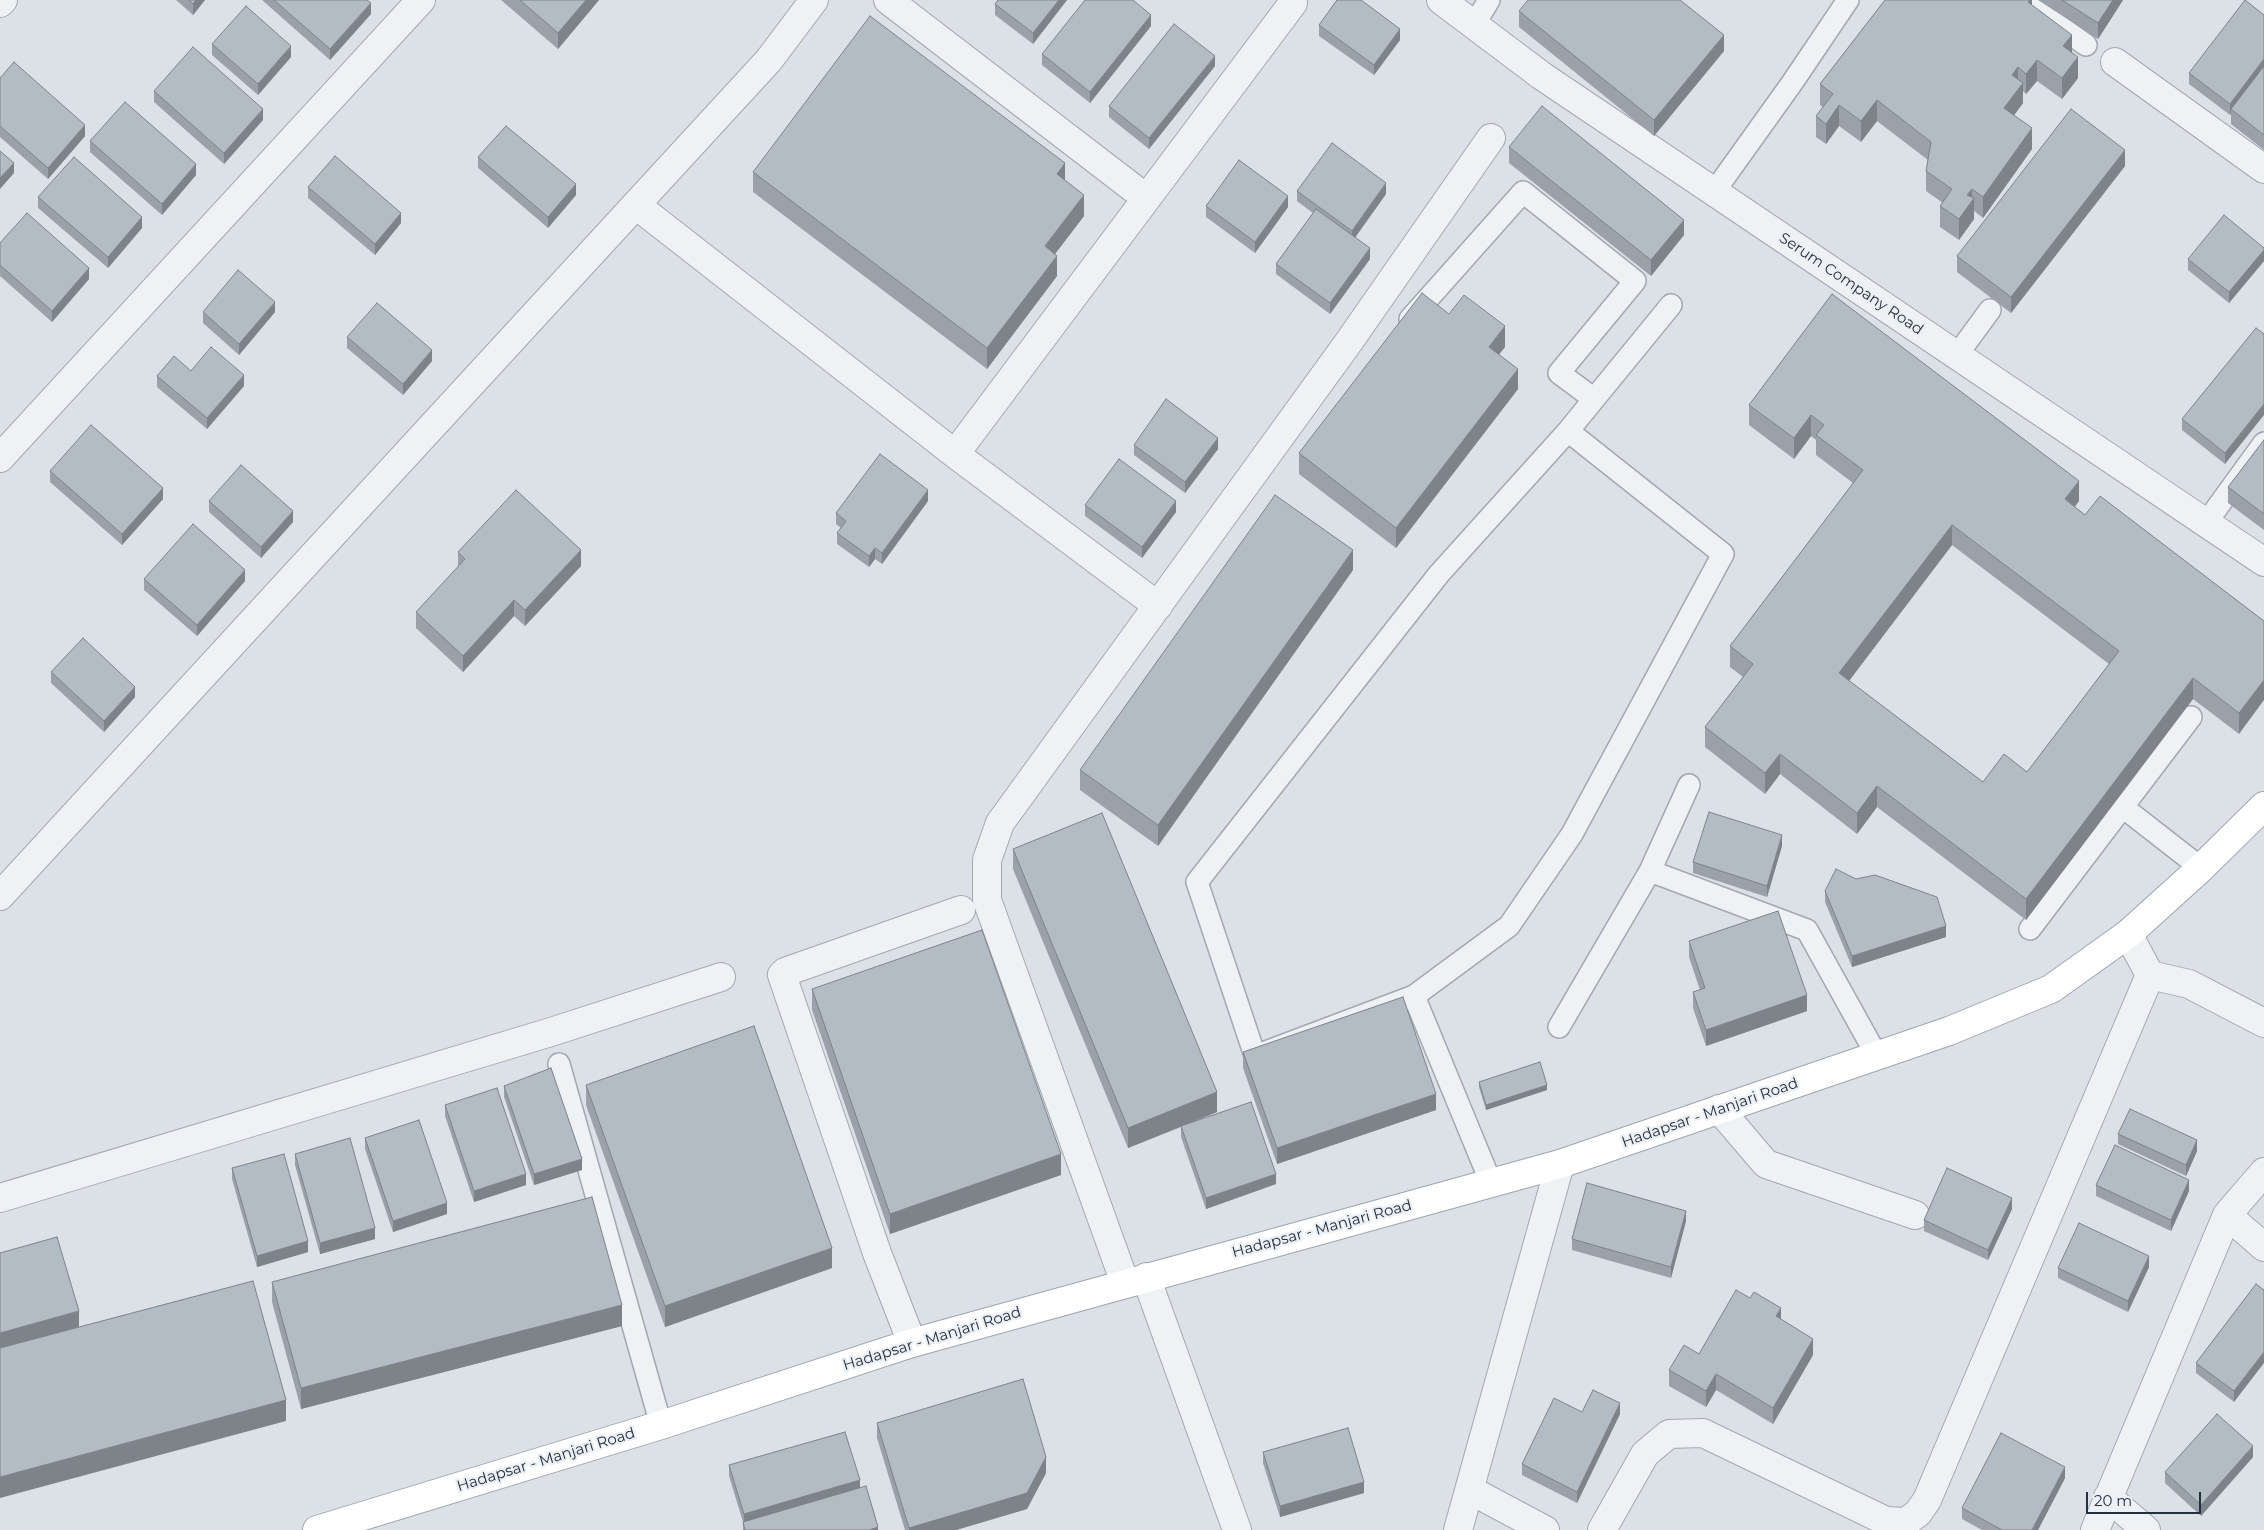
<!DOCTYPE html>
<style>
body{margin:0}
#map{position:relative;width:2264px;height:1530px;overflow:hidden;background:#dce1e7;font-family:Montserrat,sans-serif}
canvas{display:block}
.scale{position:absolute;left:2086px;top:1492px;width:115px;height:22px;box-sizing:border-box;border:2px solid #25303e;border-top:0;padding-left:6px;font-size:15px;line-height:18px;white-space:nowrap;color:#25303e;-webkit-text-stroke:4px #ebf0f5;paint-order:stroke}
</style>
<div id="map">
<canvas width="2264" height="1530"></canvas>
<div class="scale">20 m</div>
</div>
<script>
const g = document.querySelector('canvas').getContext('2d');
g.lineJoin = 'round';
function toPath(rows) {
  const path = new Path2D();
  for (const r of rows) {
    path.moveTo(r[0], r[1]);
    for (let i = 2; i < r.length; i += 2) path.lineTo(r[i], r[i + 1]);
  }
  return path;
}
function strokePath(path, color, width, dash) {
  g.strokeStyle = color;
  g.lineWidth = width;
  g.lineCap = dash ? 'butt' : 'round';
  g.setLineDash(dash || []);
  g.stroke(path);
}
function paint(path, color) {
  g.fillStyle = color;
  g.fill(path, 'evenodd');
}
function label(font, color, halo, rows, align = 'center') {
  g.font = font + ' Montserrat,sans-serif';
  g.lineWidth = 4.5;
  g.setLineDash([]);
  g.textBaseline = 'middle';
  g.strokeStyle = halo;
  g.fillStyle = color;
  for (const [text, x, y, turn = 0] of rows) {
    g.save();
    g.translate(x, y);
    g.rotate((+turn || 0) * Math.PI / 180);
    g.textAlign = isNaN(turn) ? turn : align;
    if (halo) g.strokeText(text, 0, 0);
    g.fillText(text, 0, 0);
    g.restore();
  }
}
const lane = toPath([
 [2023,0,2086,45],
 [1474,25,1489,0],
 [1714,192,1792,83,1848,0],
 [1410,319,1523,192,1635,281,1559,373,1594,399],
 [1957,355,1990,310],
 [1568,431,1723,554,1572,834,1509,926,1414,996,1255,1056,1197,882,1439,574,1568,431],
 [1568,431,1671,305],
 [2206,523,2264,443],
 [2124,808,2201,868],
 [1650,871,1807,930,1877,1056],
 [2030,929,2191,717],
 [1414,996,1491,1183],
 [1559,1027,1650,871,1689,785],
 [559,1064,661,1425]
]);
const street = toPath([
 [888,0,1146,198],
 [1441,0,1542,76,2264,562],
 [0,3,3,0],
 [2115,62,2264,169],
 [636,205,955,454,1158,606],
 [955,454,1293,3],
 [0,458,421,0],
 [0,896,769,60,814,0],
 [2150,975,2189,984,2264,1023],
 [1719,1109,1766,1164,1915,1215],
 [0,1198,551,1032,721,977],
 [2227,1215,2264,1247],
 [1146,1277,1237,1530],
 [1125,1283,987,900,987,860,1000,823,1348,343,1491,138],
 [912,1343,877,1253,782,975,785,972,961,910],
 [1470,1490,1545,1530],
 [2108,1497,2146,1530],
 [1458,1530,1560,1164],
 [1602,1530,1645,1454,1669,1434,1703,1433,1886,1521,1906,1522,1918,1513,1927,1500,2150,975,2128,934],
 [2095,1530,2227,1215,2264,1172]
]);
const primary = toPath([
 [317,1530,661,1425,912,1343,1560,1164,1949,1031,2051,989,2128,934,2201,868,2264,806]
]);
strokePath(lane, '#a1a8b1', 24);
strokePath(street, '#a1a8b1', 30);
strokePath(primary, '#9ba7b3', 30);
strokePath(lane, '#eff2f5', 21);
strokePath(street, '#eff2f5', 28);
strokePath(primary, '#fff', 28);
paint(toPath([
 [176,0,205,0,193,15],
 [262,0,367,0,371,14,330,60],
 [501,0,599,0,558,49],
 [1067,0,1033,44,995,15,995,4],
 [1885,0,2032,0,2032,5,2072,53,2078,78,2062,99,2037,81,2026,94,2023,91,2023,103,2014,115,2032,149,1983,218,1974,211,1974,219,1959,240,1940,227,1940,206,1943,203,1926,191,1926,171,1928,160,1877,121,1861,142,1839,126,1826,144,1816,137,1816,116,1823,107,1820,105,1820,84],
 [2038,0,2123,0,2098,39],
 [1519,11,1724,51,1654,136,1519,27],
 [2264,15,2264,150,2231,124,2231,113,2230,115,2189,84,2189,73],
 [1319,25,1400,40,1374,75,1319,36],
 [1151,26,1090,103,1042,65,1042,54],
 [212,44,291,57,258,95,212,55],
 [1215,66,1149,149,1109,117,1109,106],
 [0,78,85,136,48,179,0,137],
 [154,91,263,120,224,164,154,102],
 [90,141,196,175,162,215,90,152],
 [1509,147,1684,235,1651,276,1509,163],
 [478,157,576,195,548,228,478,168],
 [2125,166,2011,313,1957,272,1957,256],
 [753,172,1065,181,1084,216,1055,254,1057,276,987,369,753,192],
 [308,187,401,223,375,255,308,198],
 [1297,191,1386,194,1355,237,1370,259,1330,314,1276,274,1276,264,1313,213,1297,201],
 [38,197,142,228,108,268,38,208],
 [1206,206,1288,207,1255,253,1206,217],
 [0,243,89,279,52,322,0,276],
 [2264,248,2264,261,2229,303,2188,270,2188,259],
 [1832,294,2079,501,2074,507,2085,515,2264,621,2239,734,2193,699,2026,920,1877,807,1857,834,1780,774,1765,794,1705,747,1705,727,1743,677,1730,667,1730,646,1853,483,1816,455,1816,440,1811,436,1794,459,1749,425,1749,405],
 [1952,545,2109,664,2027,772,1983,782,1849,681],
 [203,312,275,312,239,355,203,323],
 [1449,314,1505,347,1499,354,1518,389,1396,548,1299,474,1299,453],
 [2256,328,2225,464,2182,430,2182,419],
 [347,337,432,361,403,395,347,348],
 [191,371,244,386,207,429,157,387,157,376],
 [2264,440,2264,530,2228,503,2228,487],
 [1134,445,1218,449,1185,493,1134,455],
 [50,471,163,499,122,545,50,482],
 [209,501,293,522,261,558,209,512],
 [928,501,882,564,875,559,869,567,837,544,837,533,841,528,836,524,836,513],
 [1085,505,1176,512,1142,558,1085,516],
 [458,552,581,566,525,626,514,616,463,672,416,628,416,612,458,567],
 [1353,570,1158,846,1080,790,1080,770],
 [144,579,245,581,197,636,144,590],
 [51,672,135,697,104,732,51,683],
 [1782,846,1767,897,1693,873,1693,862],
 [1013,849,1217,1112,1185,1125,1276,1184,1206,1209,1181,1137,1181,1127,1128,1148,1013,869],
 [1825,891,1946,937,1852,967,1825,902],
 [1689,941,1807,1011,1706,1046,1693,1008,1693,992,1700,990,1689,957],
 [812,989,1061,1175,890,1234,812,1010],
 [1243,1052,1436,1110,1277,1164,1243,1068],
 [1479,1082,1547,1090,1486,1110,1479,1087],
 [586,1085,832,1268,665,1327,586,1105],
 [504,1086,582,1170,534,1185,504,1097],
 [445,1105,526,1185,474,1202,445,1116],
 [2118,1134,2197,1151,2186,1176,2118,1144],
 [365,1138,447,1214,393,1232,365,1149],
 [295,1154,375,1239,320,1254,295,1165],
 [232,1168,308,1252,257,1267,232,1179],
 [2096,1185,2189,1191,2171,1231,2096,1196],
 [2012,1209,1988,1260,1924,1231,1924,1220],
 [1686,1221,1671,1278,1572,1250,1572,1239],
 [2149,1267,2128,1312,2058,1278,2058,1268],
 [272,1282,622,1326,301,1409,272,1302],
 [2256,1284,2234,1402,2196,1373,2196,1363],
 [1781,1320,1813,1355,1773,1424,1716,1390,1706,1407,1669,1386,1669,1370,1699,1354],
 [1582,1412,1620,1414,1577,1503,1522,1475,1522,1464],
 [877,1423,1046,1473,1027,1509,956,1530,905,1530,877,1438],
 [1263,1452,1364,1493,1280,1517,1263,1463],
 [2253,1457,2201,1516,2165,1483,2165,1472],
 [729,1465,860,1488,878,1530,743,1530,743,1522,729,1476],
 [2065,1478,2038,1530,1982,1530,1962,1519,1962,1508]
]), '#9aa1a9');
paint(toPath([
 [196,0,205,0,193,15,193,4],
 [586,0,599,0,558,49,558,33],
 [1059,0,1067,0,1033,44,1033,33],
 [2030,0,2032,0,2032,18,2028,2],
 [2113,0,2123,0,2098,39,2098,23],
 [371,3,371,14,330,60,330,49],
 [1151,15,1151,26,1090,103,1090,92],
 [1400,29,1400,40,1374,75,1374,65],
 [1724,35,1724,51,1654,136,1654,120],
 [2072,35,2072,55,2063,46],
 [291,46,291,57,258,95,258,84],
 [1215,56,1215,66,1149,149,1149,138],
 [2078,57,2078,78,2062,99,2062,78],
 [2264,59,2264,70,2231,109,2231,113,2230,115,2230,104],
 [2037,60,2037,81,2026,94,2026,74],
 [2018,67,2018,88,2012,75],
 [2023,83,2023,103,2004,129,2004,108],
 [1877,100,1877,121,1861,142,1861,121],
 [1839,105,1839,126,1826,144,1826,124],
 [263,109,263,120,224,164,224,153],
 [85,125,85,136,48,179,48,168],
 [2032,128,2032,149,1983,218,1983,197],
 [2125,150,2125,166,2011,313,2011,297],
 [14,163,14,173,0,189,0,178],
 [1065,163,1065,184,1057,174],
 [196,164,196,175,162,215,162,204],
 [1386,183,1386,194,1352,242,1352,231],
 [576,184,576,195,548,228,548,217],
 [1972,189,1972,201,1974,198,1974,219,1959,240,1959,219,1967,195],
 [1084,195,1084,216,1045,267,1045,246],
 [1288,196,1288,207,1255,253,1255,242],
 [401,213,401,223,375,255,375,244],
 [142,217,142,228,108,268,108,257],
 [1684,220,1684,235,1651,276,1651,260],
 [1370,248,1370,259,1330,314,1330,303],
 [2264,250,2264,261,2229,303,2229,292],
 [1057,256,1057,276,987,369,987,348],
 [89,268,89,279,52,322,52,311],
 [275,302,275,312,239,355,239,344],
 [1505,326,1505,347,1489,367,1489,347],
 [432,350,432,361,403,395,403,384],
 [1518,369,1518,389,1396,548,1396,528],
 [244,375,244,386,207,429,207,418],
 [2264,404,2264,415,2225,464,2225,453],
 [1811,415,1811,436,1794,459,1794,438],
 [1218,438,1218,449,1185,493,1185,482],
 [2079,481,2079,501,2065,520,2065,499],
 [163,488,163,499,122,545,122,534],
 [928,490,928,501,882,564,882,553],
 [1176,501,1176,512,1142,558,1142,547],
 [293,511,293,522,261,558,261,547],
 [1952,525,1952,545,1839,694,1839,673],
 [875,548,875,559,869,567,869,556],
 [581,550,581,566,525,626,525,610],
 [1353,550,1353,570,1158,846,1158,825],
 [245,570,245,581,197,636,197,625],
 [514,600,514,616,463,672,463,656],
 [2193,678,2193,699,2026,920,2026,899],
 [2264,680,2264,700,2239,734,2239,713],
 [135,687,135,697,104,732,104,721],
 [1780,754,1780,774,1765,794,1765,773],
 [1877,786,1877,807,1857,834,1857,813],
 [1782,835,1782,846,1767,897,1767,886],
 [1946,926,1946,937,1852,967,1852,956],
 [1807,995,1807,1011,1706,1046,1706,1030],
 [1547,1085,1547,1090,1486,1110,1486,1105],
 [1217,1092,1217,1112,1128,1148,1128,1128],
 [1436,1094,1436,1110,1277,1164,1277,1148],
 [2197,1140,2197,1151,2186,1176,2186,1165],
 [1061,1154,1061,1175,890,1234,890,1214],
 [582,1159,582,1170,534,1185,534,1174],
 [526,1174,526,1185,474,1202,474,1191],
 [1276,1174,1276,1184,1206,1209,1206,1198],
 [2189,1180,2189,1191,2171,1231,2171,1220],
 [2012,1198,2012,1209,1988,1260,1988,1250],
 [447,1203,447,1214,393,1232,393,1221],
 [1686,1211,1686,1221,1671,1278,1671,1267],
 [375,1228,375,1239,320,1254,320,1243],
 [308,1241,308,1252,257,1267,257,1256],
 [832,1248,832,1268,665,1327,665,1306],
 [2149,1256,2149,1267,2128,1312,2128,1301],
 [622,1305,622,1326,301,1409,301,1388],
 [1781,1308,1781,1324,1776,1316],
 [79,1311,79,1327,0,1349,0,1333],
 [1813,1339,1813,1355,1773,1424,1773,1408],
 [2264,1352,2264,1363,2234,1402,2234,1391],
 [1716,1374,1716,1390,1706,1407,1706,1391],
 [286,1400,286,1421,0,1498,0,1477],
 [1620,1403,1620,1414,1577,1503,1577,1492],
 [2253,1446,2253,1457,2201,1516,2201,1505],
 [1046,1457,1046,1473,1027,1509,956,1530,909,1530,909,1528],
 [2065,1467,2065,1478,2038,1530,2032,1530],
 [860,1480,860,1491,744,1525,744,1514],
 [1364,1482,1364,1493,1280,1517,1280,1506],
 [878,1527,878,1530,869,1530]
]), '#7d8389');
const building = toPath([
 [189,0,196,0,193,4,189,0],
 [274,0,367,0,371,3,330,49,274,0],
 [520,0,586,0,558,33,520,0],
 [998,0,1059,0,1033,33,995,4,998,0],
 [1085,0,1133,0,1151,15,1090,92,1042,54,1085,0],
 [1337,0,1361,0,1400,29,1374,65,1319,25,1337,0],
 [1528,0,1680,0,1724,35,1654,120,1519,11,1528,0],
 [1885,0,2030,0,2028,2,2072,35,2063,46,2078,57,2062,78,2037,60,2026,74,2018,67,2012,75,2023,83,2004,108,2032,128,1983,197,1972,189,1967,195,1974,198,1959,219,1940,206,1952,189,1926,171,1931,142,1877,100,1861,121,1839,105,1826,124,1816,116,1833,94,1820,84,1885,0],
 [2062,0,2113,0,2098,23,2062,0],
 [2245,0,2264,15,2264,59,2230,104,2189,73,2245,0],
 [246,6,291,46,258,84,212,44,246,6],
 [870,16,1065,163,1057,174,1084,195,1045,246,1057,256,987,348,753,172,870,16],
 [1174,24,1215,56,1149,138,1109,106,1174,24],
 [193,47,263,109,224,153,154,91,193,47],
 [14,62,85,125,48,168,0,126,0,78,14,62],
 [2264,66,2264,135,2231,109,2264,66],
 [125,102,196,164,162,204,90,141,125,102],
 [1542,106,1684,220,1651,260,1509,147,1542,106],
 [2071,109,2125,150,2011,297,1957,256,2071,109],
 [506,126,576,184,548,217,478,157,506,126],
 [1332,143,1386,183,1352,231,1297,191,1332,143],
 [0,151,14,163,0,178,0,151],
 [335,156,401,213,375,244,308,187,335,156],
 [74,157,142,217,108,257,38,197,74,157],
 [1239,160,1288,196,1255,242,1206,206,1239,160],
 [1316,209,1370,248,1330,303,1276,264,1316,209],
 [27,213,89,268,52,311,0,265,0,243,27,213],
 [2224,215,2264,248,2264,250,2229,292,2188,259,2224,215],
 [238,270,275,302,239,344,203,312,238,270],
 [1422,293,1449,314,1464,295,1505,326,1489,347,1518,369,1396,528,1299,453,1422,293],
 [1832,294,2079,481,2065,499,2085,515,2100,496,2264,621,2264,680,2239,713,2193,678,2026,899,1877,786,1857,813,1780,754,1765,773,1705,727,1753,664,1730,646,1863,470,1816,435,1824,425,1811,415,1794,438,1749,405,1832,294],
 [1952,525,2119,651,2027,772,2004,754,1983,782,1839,673,1952,525],
 [377,303,432,350,403,384,347,337,377,303],
 [2256,328,2264,334,2264,404,2225,453,2182,419,2256,328],
 [211,347,244,375,207,418,157,376,174,356,191,371,211,347],
 [1166,399,1218,438,1185,482,1134,445,1166,399],
 [91,425,163,488,122,534,50,471,91,425],
 [2264,440,2264,514,2228,487,2264,440],
 [880,454,928,490,882,553,875,548,869,556,837,533,846,521,836,513,880,454],
 [1119,459,1176,501,1142,547,1085,505,1119,459],
 [241,465,293,511,261,547,209,501,241,465],
 [516,490,581,550,525,610,514,600,463,656,416,612,465,559,458,552,516,490],
 [1275,495,1353,550,1158,825,1080,770,1275,495],
 [193,524,245,570,197,625,144,579,193,524],
 [83,638,135,687,104,721,51,672,83,638],
 [1709,812,1782,835,1767,886,1693,862,1709,812],
 [1102,813,1217,1092,1128,1128,1013,849,1102,813],
 [1836,869,1856,879,1875,875,1937,897,1946,926,1852,956,1825,891,1836,869],
 [1778,911,1807,995,1706,1030,1693,992,1705,988,1689,941,1778,911],
 [982,930,1061,1154,890,1214,812,989,982,930],
 [1403,997,1436,1094,1277,1148,1243,1052,1403,997],
 [754,1026,832,1248,665,1306,586,1085,754,1026],
 [1540,1062,1547,1085,1486,1105,1479,1082,1540,1062],
 [551,1068,582,1159,534,1174,504,1086,551,1068],
 [497,1088,526,1174,474,1191,445,1105,497,1088],
 [1251,1102,1276,1174,1206,1198,1181,1126,1251,1102],
 [2130,1109,2197,1140,2186,1165,2118,1134,2130,1109],
 [419,1120,447,1203,393,1221,365,1138,419,1120],
 [350,1138,375,1228,320,1243,295,1154,350,1138],
 [2115,1145,2189,1180,2171,1220,2096,1185,2115,1145],
 [284,1154,308,1241,257,1256,232,1168,284,1154],
 [1947,1168,2012,1198,1988,1250,1924,1220,1947,1168],
 [1587,1183,1686,1211,1671,1267,1572,1239,1587,1183],
 [592,1197,622,1305,301,1388,272,1282,592,1197],
 [2079,1223,2149,1256,2128,1301,2058,1268,2079,1223],
 [57,1237,79,1311,0,1333,0,1253,57,1237],
 [253,1281,286,1400,0,1477,0,1348,253,1281],
 [2256,1284,2264,1290,2264,1352,2234,1391,2196,1363,2256,1284],
 [1736,1290,1750,1298,1754,1292,1781,1308,1776,1316,1813,1339,1773,1408,1716,1374,1706,1391,1669,1370,1684,1345,1699,1354,1736,1290],
 [1023,1379,1046,1457,1027,1493,909,1528,877,1423,1023,1379],
 [1593,1390,1620,1403,1577,1492,1522,1464,1554,1398,1582,1412,1593,1390],
 [2217,1414,2253,1446,2201,1505,2165,1472,2217,1414],
 [1348,1428,1364,1482,1280,1506,1263,1452,1348,1428],
 [845,1432,860,1480,744,1514,729,1465,845,1432],
 [2001,1433,2065,1467,2032,1530,2002,1530,1962,1508,2001,1433],
 [866,1486,878,1527,869,1530,745,1530,743,1522,866,1486]
]);
paint(building, '#b3bbc4');
strokePath(building, '#7d8389', 1);
label('15px', '#25303e', '#ebf0f5', [
 ["Serum Company Road",1851,284,34],
 ["Hadapsar - Manjari Road",1710,1113,-19],
 ["Hadapsar - Manjari Road",1322,1229,-15],
 ["Hadapsar - Manjari Road",932,1339,-17],
 ["Hadapsar - Manjari Road",546,1460,-17]
]);
</script>
